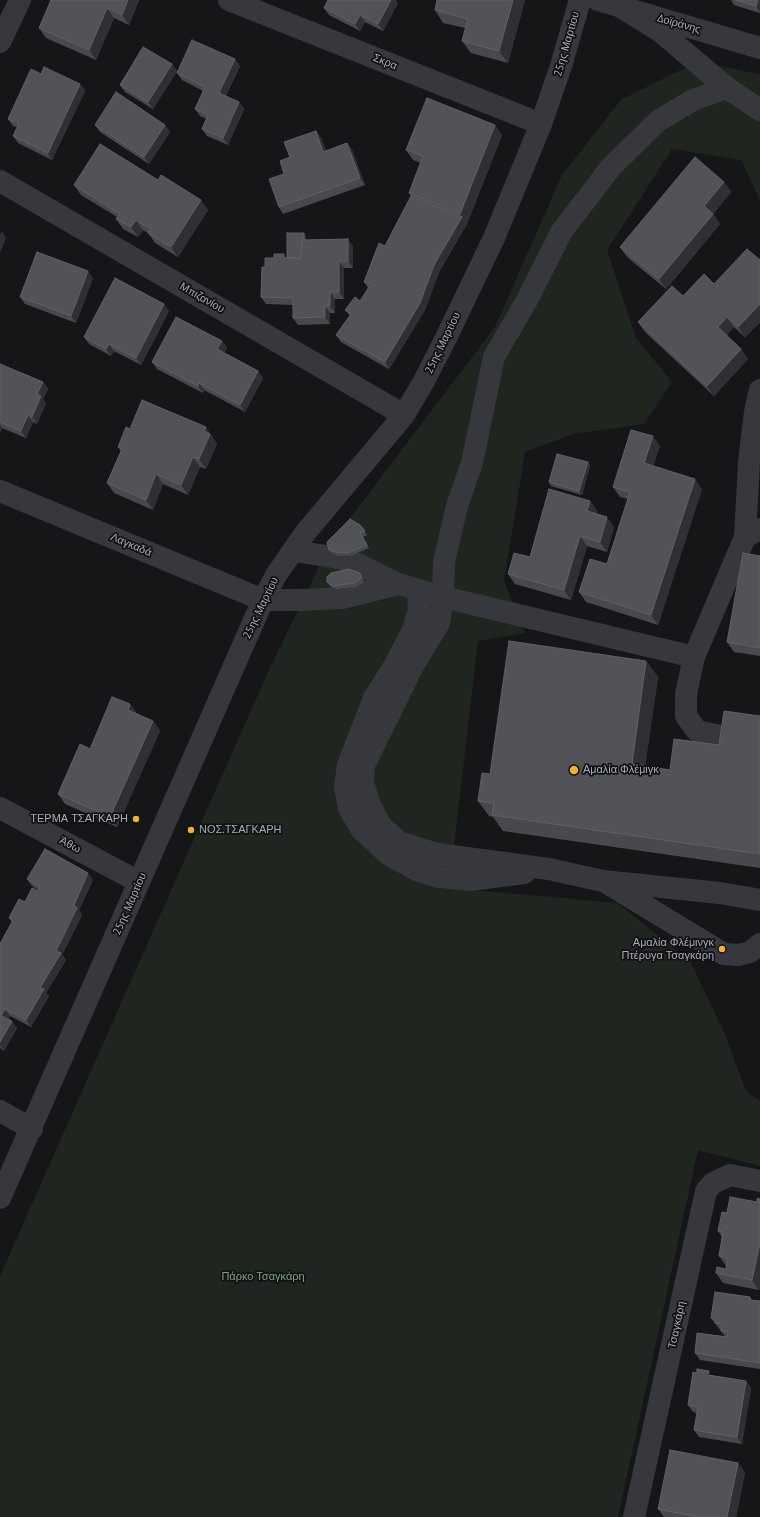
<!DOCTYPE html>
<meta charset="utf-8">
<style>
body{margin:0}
canvas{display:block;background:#161618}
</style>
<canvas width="760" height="1517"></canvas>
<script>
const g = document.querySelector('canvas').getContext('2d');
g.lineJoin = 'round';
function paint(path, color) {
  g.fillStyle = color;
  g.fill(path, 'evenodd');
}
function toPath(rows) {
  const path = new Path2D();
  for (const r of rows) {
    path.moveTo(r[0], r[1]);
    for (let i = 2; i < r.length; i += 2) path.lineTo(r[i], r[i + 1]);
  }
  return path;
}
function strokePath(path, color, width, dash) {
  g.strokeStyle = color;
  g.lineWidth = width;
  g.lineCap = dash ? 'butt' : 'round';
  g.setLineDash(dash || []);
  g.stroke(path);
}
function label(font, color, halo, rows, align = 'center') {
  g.font = font + ' "PT Sans",sans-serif';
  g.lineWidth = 3.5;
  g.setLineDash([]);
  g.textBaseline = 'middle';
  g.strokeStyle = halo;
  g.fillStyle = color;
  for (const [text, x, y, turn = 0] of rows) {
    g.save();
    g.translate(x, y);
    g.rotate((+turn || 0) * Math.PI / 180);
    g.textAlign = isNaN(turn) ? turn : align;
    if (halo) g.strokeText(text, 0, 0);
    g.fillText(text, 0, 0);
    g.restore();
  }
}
paint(toPath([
 [697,62,760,74,760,200,741,160,672,149,607,250,636,338,672,382,644,424,573,434,525,452,504,581,525,633,478,641,449,888,617,903,690,961,724,1032,746,1091,760,1101,760,1166,698,1150,618,1517,0,1517,0,1276,269,670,329,546,495,327,562,175,621,100]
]), '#1e261f');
strokePath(toPath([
 [229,0,541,124],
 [598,0,760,48],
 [622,8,661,32,727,88,760,110],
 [0,42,20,0],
 [727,88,693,100,658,121,611,167,562,231,527,300,494,357,472,463,457,506,444,562,443,597,439,623,414,664,364,765,363,783,369,802,380,825,399,842,437,854,549,869,603,881,720,893,760,900],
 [0,181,404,415],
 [0,491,263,600,302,600,342,598,398,584],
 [745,537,749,462,755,412,760,390],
 [294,551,333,557,358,564,398,584,443,597,694,657],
 [418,590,419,611,412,632,393,668,374,698,348,765,345,787,349,808,361,829,388,854,417,870,439,877,471,880,524,873],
 [726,737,697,731,686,716,686,694,694,657,745,537,760,529],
 [0,808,139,882],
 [607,883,724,954,739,955,750,952,760,944],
 [0,1111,32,1129],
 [0,1198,263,600,276,575,306,532,404,415,424,381,445,340,494,238,541,124,561,66,580,0],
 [634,1517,706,1191,713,1183,730,1175,760,1181]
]), '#37383d', 22);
paint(toPath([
 [51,0,139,0,129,25,114,18,96,60,46,38,39,28],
 [525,0,508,63,471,53,462,41,465,28,443,23,435,10],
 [731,0,760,0,760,13,734,5],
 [398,3,383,31,365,22,360,31,329,15,324,8],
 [235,59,240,66,226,96,239,102,244,109,228,145,207,136,202,129,207,119,200,116,195,109,203,91,182,80,177,73],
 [172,64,177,71,153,109,125,92,120,85],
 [41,74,80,84,85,91,52,160,18,143,13,136,17,127,13,126,8,119],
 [95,125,165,125,170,132,149,164,100,132],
 [316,131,321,138,326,151,347,143,352,150,365,185,283,214,279,207,284,174,290,157],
 [502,135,467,224,439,272,425,310,389,369,341,342,336,335,350,316,345,310,360,301,368,288,364,282,385,246,411,196,409,193,421,163,413,160,406,150],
 [158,180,208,210,178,257,155,243,148,233,143,230,138,237,123,229,116,219,117,217,81,195,74,185],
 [724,182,731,192,713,214,720,224,666,289,627,257,620,247],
 [304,233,306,236,306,240,353,246,353,268,344,268,344,299,335,299,335,313,330,313,330,324,298,325,293,318,293,305,266,304,261,297,265,267,274,258,287,258],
 [760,260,760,322,745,337,734,327,726,336,741,349,748,359,714,396,645,332,638,322,683,296,714,284],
 [93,278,76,323,25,304,20,297],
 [169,311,141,365,114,351,111,356,89,344,84,337],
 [222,341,227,348,224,353,258,371,263,378,245,412,204,390,203,393,157,369,152,362],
 [0,364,43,382,48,389,43,399,46,403,37,424,33,422,26,438,2,428,0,433],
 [130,429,213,437,212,437,217,444,206,469,200,467,188,495,163,484,153,510,114,493,107,483,121,451,118,447],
 [660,446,653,466,702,489,658,625,586,602,579,592,607,564,628,499,620,497,613,487],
 [588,462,590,466,582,495,551,486,549,482],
 [590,501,597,511,596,514,614,527,607,552,587,546,571,600,515,584,508,574,530,557],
 [360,525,367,535,363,537,369,548,351,556,338,556,332,553,329,550],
 [760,556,760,656,734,652,727,642],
 [360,573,363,577,364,582,356,587,336,589,330,586,327,582],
 [646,661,658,677,645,766,670,770,719,745,760,716,760,868,503,831,493,817,489,816,478,801,490,774],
 [130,704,137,714,153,721,160,731,117,827,65,804,58,794,90,749],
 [27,879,93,880,79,910,82,915,62,955,66,960,46,993,49,996,31,1027,10,1016,8,1019,17,1028,4,1051,0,1048,0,944,12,922,9,918,25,902,38,891,38,890,32,886],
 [760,1199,760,1286,759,1290,723,1283,716,1273,726,1269,726,1266,719,1256,722,1237,718,1231,727,1213,757,1202],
 [750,1297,752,1300,760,1301,760,1369,700,1360,695,1353,725,1337,721,1331,720,1330,711,1318],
 [697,1373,746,1381,751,1388,742,1444,699,1437,694,1430,697,1413,693,1412,688,1405],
 [738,1463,745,1473,736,1517,664,1517,658,1509]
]), '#47494d');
paint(toPath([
 [128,0,139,0,129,25,122,15],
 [391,0,396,0,398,3,383,31,378,24],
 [513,0,525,0,508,63,499,51],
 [758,0,760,0,760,12,756,6],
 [107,8,114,18,96,60,89,50],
 [360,15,365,22,360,31,355,24],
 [235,59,240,66,224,100,219,93],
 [172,64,177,71,153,109,148,102],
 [80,84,85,91,52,160,48,153],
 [239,102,244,109,228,145,223,138],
 [165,125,170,132,149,164,144,157],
 [495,125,502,135,467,224,439,272,425,310,389,369,385,362,434,265,462,217,460,214],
 [316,131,321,138,328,159,323,152],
 [347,143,352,150,365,185,360,178],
 [724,182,731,192,713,214,720,224,666,289,659,279,704,206],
 [201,200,208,210,178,257,171,247],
 [136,220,143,230,138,237,131,227],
 [2,231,6,238,0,253,0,234],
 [304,233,306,236,306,265,304,261],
 [348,239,353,246,353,268,348,261],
 [339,261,344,268,344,299,339,292],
 [88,271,93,278,76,323,71,316],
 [330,292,335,299,335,313,330,306],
 [164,304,169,311,141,365,136,358],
 [760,304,760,322,745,337,738,327],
 [325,306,330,313,330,324,325,317],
 [727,317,734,327,725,337,718,327],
 [222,341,227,348,222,356,217,349],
 [109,344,114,351,111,356,106,349],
 [741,349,748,359,714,396,707,386],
 [258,371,263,378,245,412,240,405],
 [43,382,48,389,43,399,46,403,37,424,32,417,37,394],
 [199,383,204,390,203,393,198,386],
 [28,415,33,422,26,438,21,431],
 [0,425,2,428,0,433],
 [206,427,217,444,206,469,199,459,204,431],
 [653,436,660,446,651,473,644,463],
 [193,457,200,467,188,495,181,485],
 [588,462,590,466,582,495,579,491],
 [156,474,163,484,153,510,146,500],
 [695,479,702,489,658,625,651,615],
 [590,501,597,511,594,521,587,511],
 [607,517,614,527,607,552,600,542],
 [580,536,587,546,571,600,564,590],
 [360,573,363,577,364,582,362,578],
 [646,661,658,677,643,780,632,764],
 [130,704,137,714,128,710],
 [153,721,160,731,117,827,110,817],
 [88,873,93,880,79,910,82,915,62,955,66,960,46,993,49,996,31,1027,26,1020,56,951,74,905],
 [5,1009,10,1016,6,1023,1,1016],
 [12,1021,17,1028,4,1051,0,1045,0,1042],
 [760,1243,760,1286,759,1290,752,1280],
 [746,1381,751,1388,742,1444,737,1437],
 [738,1463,745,1473,736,1517,727,1517]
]), '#2f3033');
const building = toPath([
 [51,0,128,0,122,15,107,8,89,50,39,28,51,0],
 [328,0,391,0,378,24,360,15,355,24,324,8,328,0],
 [437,0,513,0,499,51,462,41,468,19,435,10,437,0],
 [736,0,758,0,756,6,736,0],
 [192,40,235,59,219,93,239,102,223,138,202,129,208,115,195,109,205,87,177,73,192,40],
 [143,47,172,64,148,102,120,85,143,47],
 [44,67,80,84,48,153,13,136,19,123,8,119,31,69,41,74,44,67],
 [116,92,165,125,144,157,95,125,116,92],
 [427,98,495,125,460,214,409,193,423,156,406,150,427,98],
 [316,131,323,152,347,143,360,178,279,207,269,179,284,174,280,161,290,157,284,142,316,131],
 [100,144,158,180,161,175,201,200,171,247,148,233,151,229,136,220,131,227,116,219,120,214,74,185,100,144],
 [695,157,724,182,704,206,713,214,659,279,620,247,695,157],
 [411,196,462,217,434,265,420,303,385,362,336,335,351,314,345,310,355,297,360,301,371,284,364,282,379,243,385,246,411,196],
 [287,233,304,233,304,240,302,240,301,258,287,258,287,233],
 [348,239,348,261,339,261,339,292,330,292,330,306,325,306,325,317,293,318,293,298,261,297,262,267,265,267,265,258,274,258,274,254,284,254,284,258,301,258,302,240,348,239],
 [747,249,760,260,760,304,738,327,727,317,718,327,741,349,707,386,638,322,672,286,683,296,704,274,714,284,747,249],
 [37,252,88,271,71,316,20,297,37,252],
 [115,278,164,304,136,358,109,344,106,349,84,337,115,278],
 [176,317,222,341,217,349,258,371,240,405,199,383,198,386,152,362,176,317],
 [0,364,43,382,37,394,41,396,32,417,28,415,21,431,0,422,0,364],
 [142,400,206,427,204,431,210,434,199,459,193,457,181,485,156,474,146,500,107,483,122,449,118,447,126,427,130,429,142,400],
 [631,430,653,436,644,463,695,479,651,615,579,592,590,559,607,564,630,492,613,487,631,430],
 [557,454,588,462,579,491,549,482,557,454],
 [549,489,590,501,587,511,607,517,600,542,580,536,564,590,508,574,514,553,530,557,549,489],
 [350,519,360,525,365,531,360,533,367,545,348,553,336,552,329,550,327,542,350,519],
 [743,553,760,556,760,648,727,642,743,553],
 [349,569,360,573,362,578,354,583,333,586,327,582,327,577,331,573,349,569],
 [509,641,646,661,632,764,670,770,674,739,719,745,724,711,760,716,760,854,492,815,494,803,478,801,482,773,490,774,509,641],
 [112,697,130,704,128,710,153,721,110,817,58,794,80,744,90,749,112,697],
 [45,849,88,873,74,905,77,908,56,951,61,953,40,988,44,989,26,1020,5,1009,1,1016,12,1021,0,1042,0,944,13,920,9,918,19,899,25,902,32,888,38,891,40,887,27,879,45,849],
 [730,1197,757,1202,757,1198,760,1199,760,1243,752,1280,716,1273,717,1267,726,1269,728,1258,719,1256,723,1232,718,1231,722,1212,727,1213,730,1197],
 [715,1292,750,1297,750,1300,760,1301,760,1363,695,1353,697,1333,727,1337,728,1332,721,1331,722,1324,715,1323,715,1319,711,1318,715,1292],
 [697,1369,709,1371,708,1375,746,1381,737,1437,694,1430,698,1407,688,1405,693,1372,697,1373,697,1369],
 [670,1450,738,1463,727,1517,699,1517,658,1509,670,1450]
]);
paint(building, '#525359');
strokePath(building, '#5f6168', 1);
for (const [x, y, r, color] of [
 [574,770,5,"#f2b134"],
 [136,819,4,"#f2b134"],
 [191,830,4,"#f2b134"],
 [722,949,4,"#f2b134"]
]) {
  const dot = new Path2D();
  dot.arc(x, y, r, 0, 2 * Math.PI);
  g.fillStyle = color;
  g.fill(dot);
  strokePath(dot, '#111113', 1.5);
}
label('11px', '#a8adb8', '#111113', [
 ["Δοϊράνης",679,24,16],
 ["25ης Μαρτίου",567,44,-74],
 ["Σκρα",385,62,22],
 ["Μπιζανίου",202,298,30],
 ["25ης Μαρτίου",443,343,-64],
 ["Λαγκαδά",131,545,23],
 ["25ης Μαρτίου",261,608,-64],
 ["Άθω",70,845,28],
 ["25ης Μαρτίου",130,904,-66],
 ["Τσαγκάρη",677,1325,-78]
]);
label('11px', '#a8adb8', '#111113', [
 ["Αμαλία Φλέμιγκ",583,770],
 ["ΤΕΡΜΑ ΤΣΑΓΚΑΡΗ",128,819,"right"],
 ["ΝΟΣ.ΤΣΑΓΚΑΡΗ",199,830],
 ["Αμαλία Φλέμινγκ",714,943,"right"],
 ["Πτέρυγα Τσαγκάρη",714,956,"right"]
], 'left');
label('11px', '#7fa381', '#111113', [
 ["Πάρκο Τσαγκάρη",263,1277]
]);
</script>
